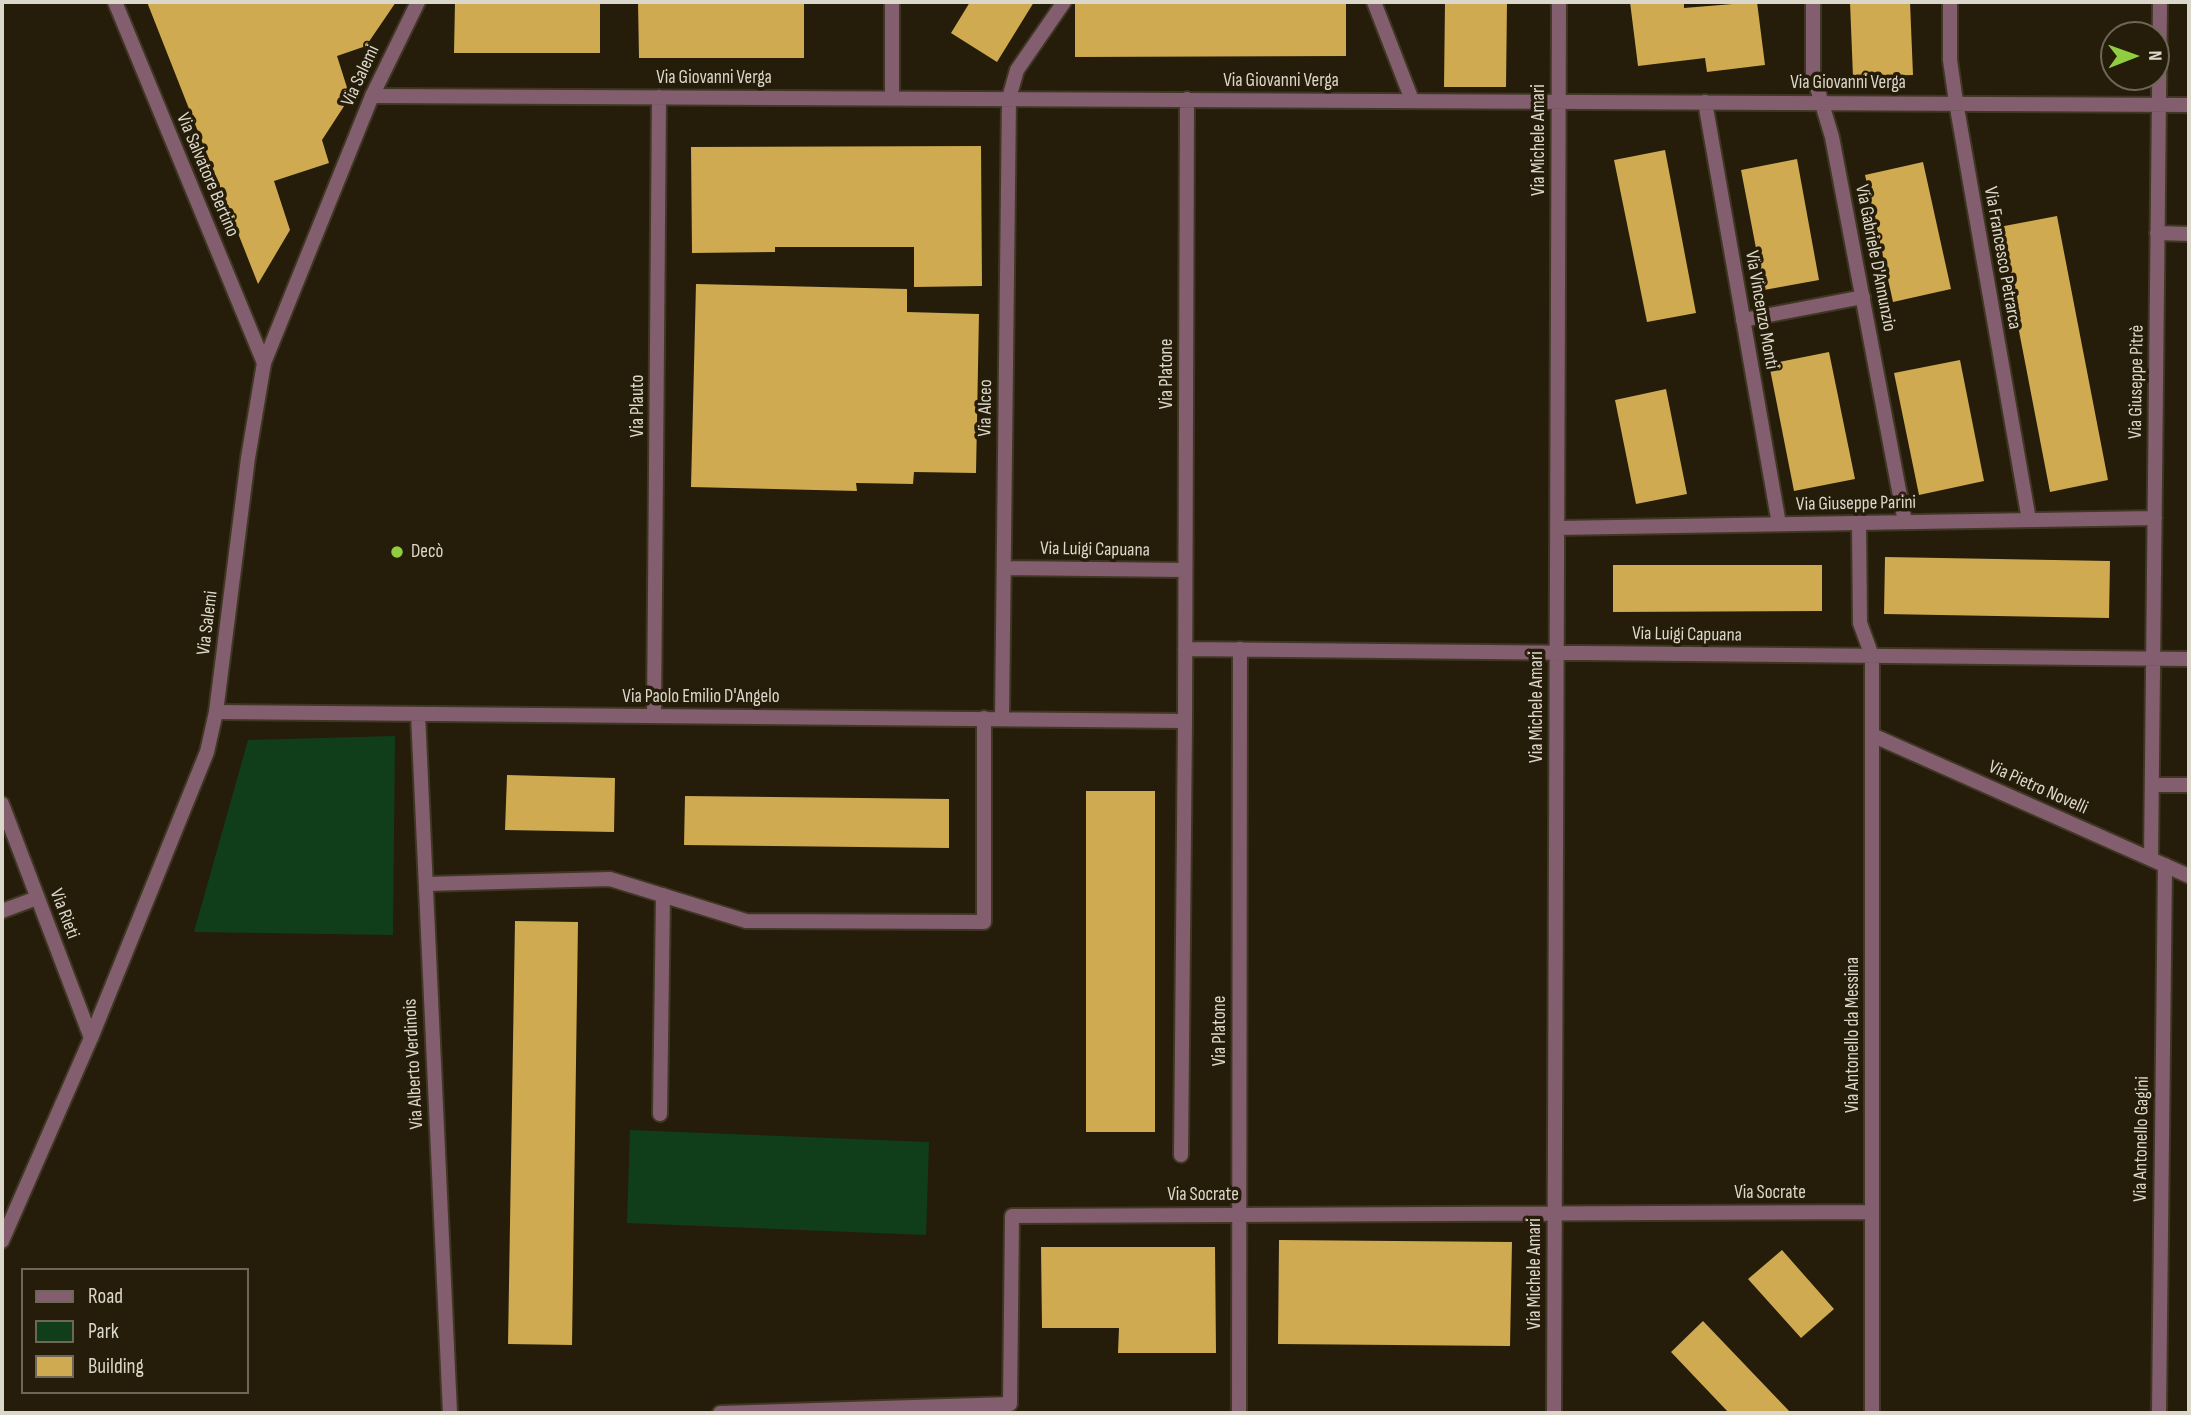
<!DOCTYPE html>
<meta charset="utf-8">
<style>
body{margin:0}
#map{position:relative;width:2191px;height:1415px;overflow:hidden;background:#251d09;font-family:"Sofia Sans Condensed",sans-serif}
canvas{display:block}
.frame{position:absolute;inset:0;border:4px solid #dcd7cb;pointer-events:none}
.legend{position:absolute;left:21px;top:1268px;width:228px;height:126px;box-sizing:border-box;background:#251d09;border:2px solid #6e6757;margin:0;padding:9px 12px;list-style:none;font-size:21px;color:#dcd7cb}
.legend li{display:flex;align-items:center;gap:14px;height:35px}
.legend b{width:35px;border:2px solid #6e6757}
.north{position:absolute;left:2100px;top:21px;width:70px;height:70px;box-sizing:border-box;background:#251d09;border:2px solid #6e6757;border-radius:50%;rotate:89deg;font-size:19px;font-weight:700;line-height:28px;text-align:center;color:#dcd7cb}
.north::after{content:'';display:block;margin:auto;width:24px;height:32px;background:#91cd40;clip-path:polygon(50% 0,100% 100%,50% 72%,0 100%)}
</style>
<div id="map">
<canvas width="2191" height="1415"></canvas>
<div class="frame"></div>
<ul class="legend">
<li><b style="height:9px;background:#835e6e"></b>Road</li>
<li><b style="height:19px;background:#103e1b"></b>Park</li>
<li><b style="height:19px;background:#cfaa50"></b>Building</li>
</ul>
<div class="north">N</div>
</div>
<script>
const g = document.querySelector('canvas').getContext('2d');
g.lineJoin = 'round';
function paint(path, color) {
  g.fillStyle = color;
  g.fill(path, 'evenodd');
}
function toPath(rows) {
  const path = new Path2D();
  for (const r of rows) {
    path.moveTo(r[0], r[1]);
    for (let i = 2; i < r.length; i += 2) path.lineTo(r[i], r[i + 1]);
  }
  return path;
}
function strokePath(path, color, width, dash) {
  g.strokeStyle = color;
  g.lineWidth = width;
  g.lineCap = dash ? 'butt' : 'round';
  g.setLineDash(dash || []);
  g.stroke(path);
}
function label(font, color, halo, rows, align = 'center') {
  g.font = font + ' "Sofia Sans Condensed",sans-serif';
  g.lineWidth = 7;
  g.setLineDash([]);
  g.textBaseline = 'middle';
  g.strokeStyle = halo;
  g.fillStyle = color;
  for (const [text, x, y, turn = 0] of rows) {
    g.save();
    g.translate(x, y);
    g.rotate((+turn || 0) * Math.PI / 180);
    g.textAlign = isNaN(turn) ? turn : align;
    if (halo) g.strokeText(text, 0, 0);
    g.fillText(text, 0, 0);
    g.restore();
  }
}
paint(toPath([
 [395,736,393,935,194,932,248,740],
 [630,1130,929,1142,926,1235,627,1223]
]), '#103e1b');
paint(toPath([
 [147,2,396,2,366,46,337,56,350,97,322,140,329,163,274,181,290,230,258,284],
 [455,2,600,2,600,53,454,53],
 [638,2,804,2,804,58,639,58],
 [970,2,1034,2,997,62,951,33],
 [1445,2,1507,2,1506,87,1444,87],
 [1630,2,1684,2,1684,8,1757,2,1765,65,1707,72,1705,58,1638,66],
 [1850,2,1910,2,1913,75,1853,77],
 [1346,3,1346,56,1075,57,1075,4],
 [981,146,982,286,914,287,914,247,775,247,775,252,692,253,691,147],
 [1665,150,1696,313,1647,322,1614,160],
 [1797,159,1819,280,1764,290,1741,170],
 [1923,162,1951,289,1893,302,1865,175],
 [2057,216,2108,480,2050,492,1999,227],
 [696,284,907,289,907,312,979,314,976,473,914,472,913,484,856,483,857,491,691,487],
 [1829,352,1855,479,1794,491,1769,364],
 [1960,360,1984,481,1919,495,1894,373],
 [1666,389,1687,494,1636,504,1615,400],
 [1885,557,2110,561,2109,618,1884,614],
 [1613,565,1822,565,1822,611,1613,612],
 [507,775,615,778,614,832,505,830],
 [1086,791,1155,791,1155,1132,1086,1132],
 [685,796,949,799,949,848,684,845],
 [515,921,578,922,572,1345,508,1344],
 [1279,1240,1512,1242,1510,1346,1278,1344],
 [1041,1247,1215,1247,1216,1353,1118,1353,1119,1328,1042,1328],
 [1782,1250,1834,1309,1801,1338,1748,1279],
 [1703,1321,1791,1413,1729,1413,1671,1352]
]), '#cfaa50');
const service = toPath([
 [1374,2,1412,100],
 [1009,98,1017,70,1064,2],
 [1743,320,1863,297],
 [1859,523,1860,623,1872,656],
 [426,884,610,879,746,921,984,922,984,718],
 [660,1114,663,895],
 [1181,1155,1185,721]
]);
const minor = toPath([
 [115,2,264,363],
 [1813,2,1813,74,1832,137,1905,522],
 [1950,2,1950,60,1956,102,2029,520],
 [372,96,2189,105],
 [892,98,892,2],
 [1705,102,1779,524],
 [2157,233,2189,234],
 [1557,528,2155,518],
 [1004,568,1185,570],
 [1185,649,2189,659],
 [216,712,1185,721,1187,99],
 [418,714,450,1413],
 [654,715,659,97],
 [1002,718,1009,98],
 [1872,735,2189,876],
 [2152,785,2189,785],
 [2,804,91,1038],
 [2151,859,2160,2],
 [2,911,37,898],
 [720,1413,1010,1404,1012,1216,1872,1212],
 [1239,1413,1240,649],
 [1554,1413,1559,2],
 [1872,1413,1872,656],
 [2159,1413,2165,865]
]);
const tertiary = toPath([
 [2,1241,91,1038,207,752,216,712,248,458,264,363,372,96,418,2]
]);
strokePath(service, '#3f3724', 18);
strokePath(minor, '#3f3724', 18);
strokePath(tertiary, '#3f3724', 18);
strokePath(service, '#835e6e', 14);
strokePath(minor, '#835e6e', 14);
strokePath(tertiary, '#835e6e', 14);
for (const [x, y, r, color] of [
 [397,552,7,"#91cd40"]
]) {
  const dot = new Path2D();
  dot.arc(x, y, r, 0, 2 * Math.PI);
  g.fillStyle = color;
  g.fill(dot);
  strokePath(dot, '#251d09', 2.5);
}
label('19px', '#dcd7cb', '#251d09', [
 ["Via Salemi",361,76,-65],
 ["Via Giovanni Verga",714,78],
 ["Via Giovanni Verga",1281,81],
 ["Via Giovanni Verga",1848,83],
 ["Via Michele Amari",1539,140,-90],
 ["Via Salvatore Bertino",207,175,67],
 ["Via Gabriele D'Annunzio",1875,258,79],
 ["Via Francesco Petrarca",2002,258,80],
 ["Via Vincenzo Monti",1761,310,80],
 ["Via Platone",1167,374,-90],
 ["Via Giuseppe Pitrè",2137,382,-89],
 ["Via Plauto",638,406,-90],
 ["Via Alceo",986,408,-89],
 ["Via Giuseppe Parini",1856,504,-1],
 ["Via Luigi Capuana",1095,550,1],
 ["Via Salemi",208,623,-83],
 ["Via Luigi Capuana",1687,635,1],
 ["Via Paolo Emilio D'Angelo",701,697],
 ["Via Michele Amari",1537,707,-90],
 ["Via Pietro Novelli",2038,788,24],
 ["Via Rieti",64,914,69],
 ["Via Platone",1220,1031,-90],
 ["Via Antonello da Messina",1853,1035,-90],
 ["Via Alberto Verdinois",414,1064,-93],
 ["Via Antonello Gagini",2142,1139,-89],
 ["Via Socrate",1770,1193],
 ["Via Socrate",1203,1195],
 ["Via Michele Amari",1535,1274,-90]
]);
label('19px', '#dcd7cb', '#251d09', [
 ["Decò",411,552]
], 'left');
</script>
